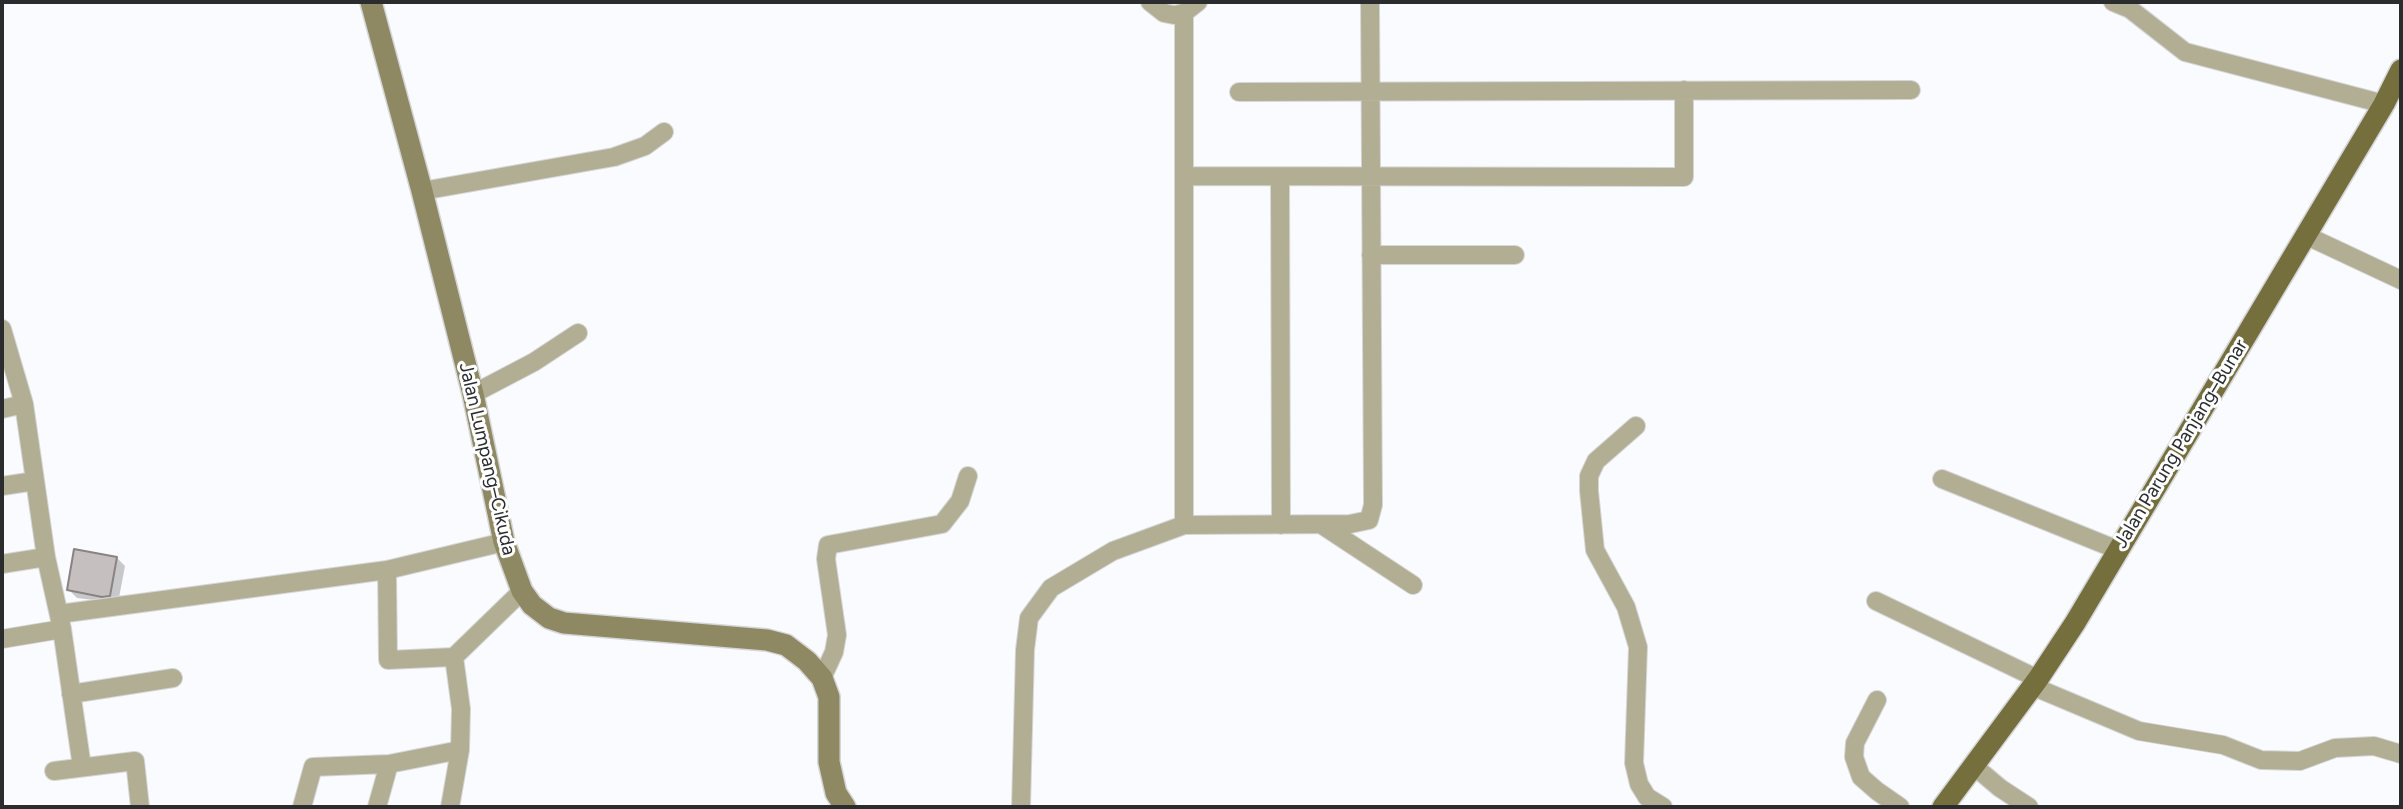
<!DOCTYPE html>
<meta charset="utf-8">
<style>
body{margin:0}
#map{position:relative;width:2403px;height:809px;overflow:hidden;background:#fafbfe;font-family:Figtree,sans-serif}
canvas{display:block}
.frame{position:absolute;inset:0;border:4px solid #2b2c2e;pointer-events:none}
</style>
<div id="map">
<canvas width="2403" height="809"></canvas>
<div class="frame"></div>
</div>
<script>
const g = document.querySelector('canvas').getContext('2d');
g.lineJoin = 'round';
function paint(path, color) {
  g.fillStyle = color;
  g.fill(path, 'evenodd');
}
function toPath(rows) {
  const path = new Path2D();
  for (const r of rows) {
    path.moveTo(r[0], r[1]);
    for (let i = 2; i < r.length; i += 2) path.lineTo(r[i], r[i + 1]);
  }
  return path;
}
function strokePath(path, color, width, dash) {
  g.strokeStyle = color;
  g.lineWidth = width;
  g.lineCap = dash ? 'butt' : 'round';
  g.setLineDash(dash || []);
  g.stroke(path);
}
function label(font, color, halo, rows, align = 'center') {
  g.font = font + ' Figtree,sans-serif';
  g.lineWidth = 6;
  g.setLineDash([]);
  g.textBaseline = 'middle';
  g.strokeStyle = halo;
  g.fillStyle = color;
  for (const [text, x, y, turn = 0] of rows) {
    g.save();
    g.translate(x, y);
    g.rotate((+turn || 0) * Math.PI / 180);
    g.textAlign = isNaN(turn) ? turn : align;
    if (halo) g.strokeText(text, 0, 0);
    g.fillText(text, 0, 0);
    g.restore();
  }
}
paint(toPath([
 [117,558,125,566,118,603,77,598,69,590]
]), '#0003');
const building = toPath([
 [74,549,117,557,110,596,102,597,67,590,74,549]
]);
paint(building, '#c6bfbf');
strokePath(building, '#898382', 2);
const street = toPath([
 [1150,2,1164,13,1174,15,1184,13,1198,2],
 [2113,2,2130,9,2185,52,2384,104],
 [1239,92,1911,90],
 [1186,176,1684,177,1684,90],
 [1280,177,1281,525],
 [422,191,614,157,645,146,664,132],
 [2305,235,2401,280],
 [1371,255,1515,255],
 [2,329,24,404,46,557,62,629,82,767],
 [473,394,534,362,578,333],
 [2,409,24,404],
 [1636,426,1596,461,1589,476,1589,491,1595,550,1626,607,1638,647,1634,763,1639,784,1647,797,1663,807],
 [1942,479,2118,550],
 [2,486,35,481],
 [1184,525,1184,13],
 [1322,525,1413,585],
 [2,564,46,557],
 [387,570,388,660,454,657],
 [1876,601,2038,679],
 [59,614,387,570,504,542],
 [2,639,62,629],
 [822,678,834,652,837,635,826,559,828,545,942,524,960,501,968,476],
 [2032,686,2139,731,2223,745,2261,760,2300,761,2335,748,2374,746,2401,754],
 [71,694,173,678],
 [1877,700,1855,743,1854,757,1861,777,1877,791,1900,807],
 [1974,766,2000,788,2029,807],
 [54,771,135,761,140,807],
 [302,807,313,767,389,764,460,750],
 [377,807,389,764],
 [450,807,460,750,461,709,454,657,522,591],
 [1021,807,1025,650,1029,618,1051,588,1113,551,1184,525,1350,524,1369,520,1373,505,1370,2]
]);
const secondary = toPath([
 [371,2,422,191,473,394,504,542,522,591,532,605,549,618,564,623,767,640,786,645,807,661,822,678,829,697,829,762,836,793,845,807]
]);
const primary = toPath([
 [1943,807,2038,679,2075,623,2384,104,2401,70]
]);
strokePath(street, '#d5d6d9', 20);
strokePath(secondary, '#d5d6d9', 24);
strokePath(primary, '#d5d6d9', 24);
strokePath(street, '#b2ae94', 18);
strokePath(secondary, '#8e8962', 21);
strokePath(primary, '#756e3d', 21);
label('19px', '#2b2c2e', '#fff', [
 ["Jalan Parung Panjang–Bunar",2181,444,-59],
 ["Jalan Lumpang–Cikuda",487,459,77]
]);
</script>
